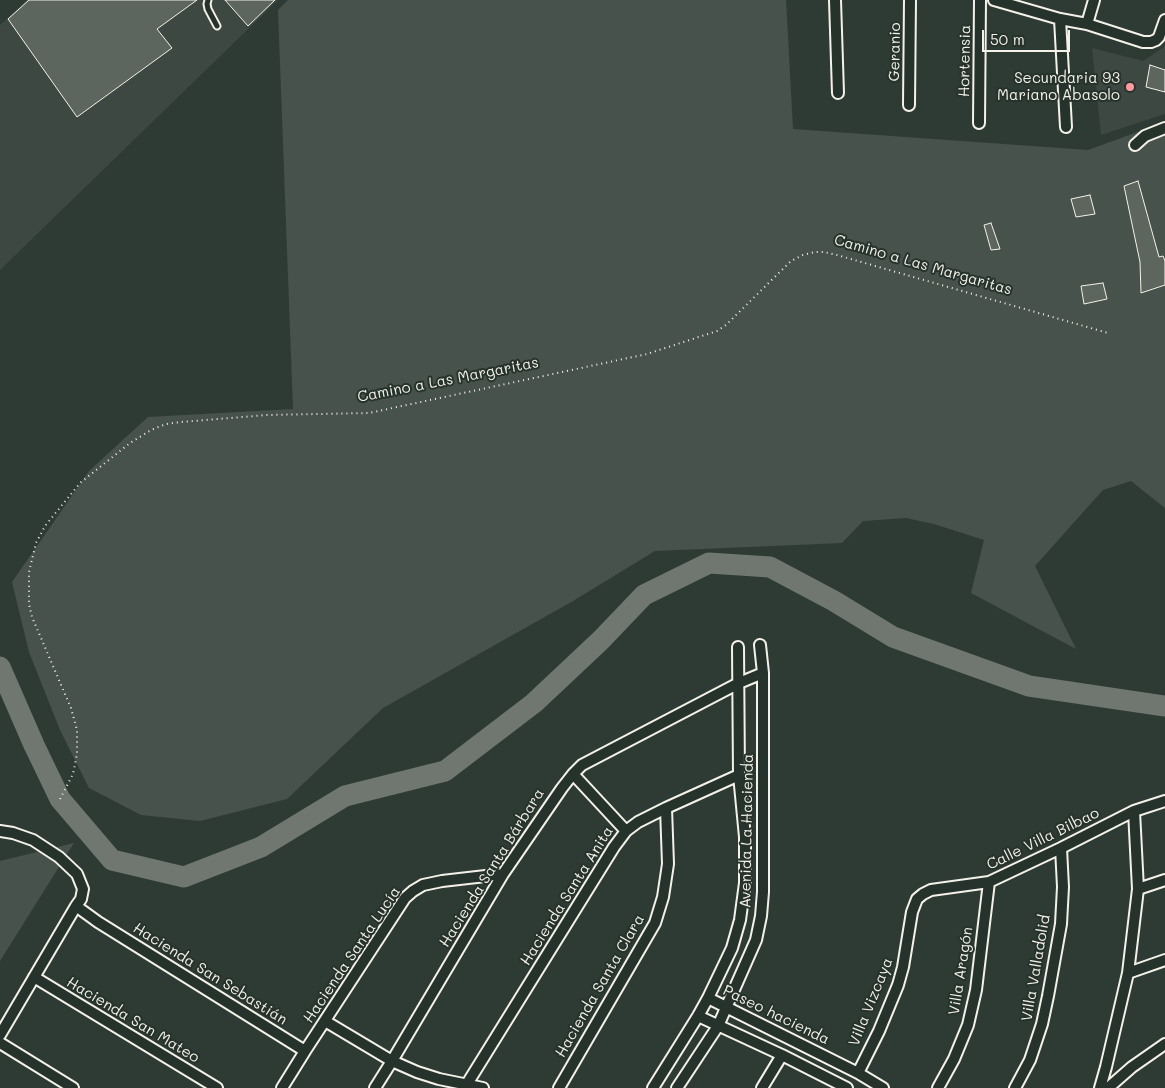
<!DOCTYPE html>
<meta charset="utf-8">
<style>
body{margin:0}
#map{position:relative;width:1165px;height:1088px;overflow:hidden;background:#2e3b34;font-family:Mali,sans-serif}
canvas{display:block}
.scale{position:absolute;left:982px;top:30px;width:88px;height:22px;box-sizing:border-box;border:2px solid #f4f1e8;border-top:0;padding-left:6px;font-size:15px;line-height:18px;white-space:nowrap;color:#f4f1e8;-webkit-text-stroke:4px #26332d;paint-order:stroke}
</style>
<div id="map">
<canvas width="1165" height="1088"></canvas>
<div class="scale">50 m</div>
</div>
<script>
const g = document.querySelector('canvas').getContext('2d');
g.lineJoin = 'round';
function paint(path, color) {
  g.fillStyle = color;
  g.fill(path, 'evenodd');
}
function toPath(rows) {
  const path = new Path2D();
  for (const r of rows) {
    path.moveTo(r[0], r[1]);
    for (let i = 2; i < r.length; i += 2) path.lineTo(r[i], r[i + 1]);
  }
  return path;
}
function strokePath(path, color, width, dash) {
  g.strokeStyle = color;
  g.lineWidth = width;
  g.lineCap = dash ? 'butt' : 'round';
  g.setLineDash(dash || []);
  g.stroke(path);
}
function label(font, color, halo, rows, align = 'center') {
  g.font = font + ' Mali,sans-serif';
  g.lineWidth = 4;
  g.setLineDash([]);
  g.textBaseline = 'middle';
  g.strokeStyle = halo;
  g.fillStyle = color;
  for (const [text, x, y, turn = 0] of rows) {
    g.save();
    g.translate(x, y);
    g.rotate((+turn || 0) * Math.PI / 180);
    g.textAlign = isNaN(turn) ? turn : align;
    if (halo) g.strokeText(text, 0, 0);
    g.fillText(text, 0, 0);
    g.restore();
  }
}
paint(toPath([
 [27,0,278,0,0,270,0,25],
 [1165,46,1165,114,1101,135,1092,48,1143,61]
]), '#3c4841');
paint(toPath([
 [288,0,786,0,793,129,1088,150,1165,122,1165,508,1131,481,1103,490,1035,566,1076,649,971,593,984,540,934,524,906,518,863,521,842,543,655,551,573,601,383,708,287,799,200,821,141,815,89,788,60,730,29,652,12,582,89,471,148,417,293,409,278,10],
 [74,843,0,961,0,861]
]), '#48524c');
strokePath(toPath([
 [0,667,34,745,60,799,112,860,184,877,261,847,345,796,445,771,534,703,601,640,644,595,709,563,770,567,834,601,893,637,1029,686,1165,706]
]), '#6f7770', 21);
const building = toPath([
 [29,0,197,0,157,29,172,48,77,117,8,19,29,0],
 [225,0,275,0,248,26,225,0],
 [1150,65,1165,70,1165,92,1146,87,1150,65],
 [1138,181,1159,257,1163,256,1165,261,1165,285,1141,293,1140,262,1124,186,1138,181],
 [1090,195,1095,214,1076,217,1071,199,1090,195],
 [991,223,1000,249,991,250,984,225,991,223],
 [1103,283,1107,299,1084,304,1081,286,1103,283]
]);
paint(building, '#5c655e');
strokePath(building, '#f4f1e8', 1);
const lane = toPath([
 [208,0,207,4,208,9,217,26]
]);
const street = toPath([
 [835,0,838,93],
 [994,0,1060,19,1087,24,1143,42,1151,42,1156,40,1159,37,1165,20],
 [1060,19,1066,127],
 [1087,24,1094,0],
 [909,105,910,0],
 [979,123,980,0],
 [1135,145,1145,136,1165,128],
 [573,774,626,831],
 [0,831,13,833,33,840,59,857,77,874,83,889,81,899,76,906],
 [1138,889,1165,880],
 [1128,973,1165,960],
 [34,977,217,1088],
 [708,998,858,1073,883,1088],
 [698,1016,782,1055,847,1088],
 [325,1021,392,1061,417,1072,439,1079,483,1088],
 [0,1035,76,906,98,922,305,1051],
 [0,1043,73,1088],
 [858,1073,879,1031,898,985,903,967,912,912,917,899,923,894,931,890,989,882,1061,848,1134,811,1165,801],
 [467,1084,614,847,626,831,638,822,666,808,739,775],
 [282,1088,305,1051,405,898,413,891,423,885,442,881,503,874],
 [375,1088,392,1061,503,874,562,788,573,774,582,765,739,683,763,673],
 [559,1088,655,923,663,897,668,864,666,808],
 [653,1088,698,1016,708,998,732,948,740,920,745,883,745,837,739,775,738,647],
 [677,1088,718,1026,756,940,761,916,763,892,763,673,760,645],
 [762,1088,782,1055],
 [938,1088,954,1059,968,1025,976,990,989,882],
 [1015,1088,1030,1060,1042,1024,1048,996,1061,924,1063,887,1061,848],
 [1100,1088,1106,1067,1128,973,1138,889,1134,811],
 [1108,1088,1132,1067,1165,1044]
]);
strokePath(lane, '#f4f1e8', 9);
strokePath(street, '#f4f1e8', 14);
strokePath(toPath([
 [60,799,73,774,77,754,77,730,71,708,32,617,29,604,29,572,36,543,45,526,80,483,130,443,151,430,166,424,181,422,267,415,369,413,647,354,717,331,726,325,791,261,803,255,815,252,824,252,837,255,1108,333]
]), '#f4f1e8', 2, [1, 4]);
strokePath(lane, '#26332d', 5);
strokePath(street, '#26332d', 10);
for (const [x, y, r, color] of [
 [1130,87,5,"#ff9aa2"]
]) {
  const dot = new Path2D();
  dot.arc(x, y, r, 0, 2 * Math.PI);
  g.fillStyle = color;
  g.fill(dot);
  strokePath(dot, '#26332d', 2);
}
label('15px', '#f4f1e8', '#26332d', [
 ["Geranio",895,52,-89],
 ["Hortensia",965,61,-89],
 ["Camino a Las Margaritas",923,265,16],
 ["Camino a Las Margaritas",448,380,-11],
 ["Avenida La Hacienda",747,831,-89],
 ["Calle Villa Bilbao",1043,839,-26],
 ["Hacienda Santa Bárbara",492,868,-58],
 ["Hacienda Santa Anita",567,896,-58],
 ["Hacienda Santa Lucía",352,955,-56],
 ["Villa Valladolid",1036,968,-80],
 ["Villa Aragón",961,971,-81],
 ["Hacienda San Sebastián",210,974,32],
 ["Hacienda Santa Clara",600,986,-60],
 ["Villa Vizcaya",871,1002,-68],
 ["Paseo hacienda",776,1015,26],
 ["Hacienda San Mateo",133,1020,31]
]);
label('15px', '#f4f1e8', '#26332d', [
 ["Secundaria 93",1120,78],
 ["Mariano Abasolo",1120,95]
], 'right');
</script>
